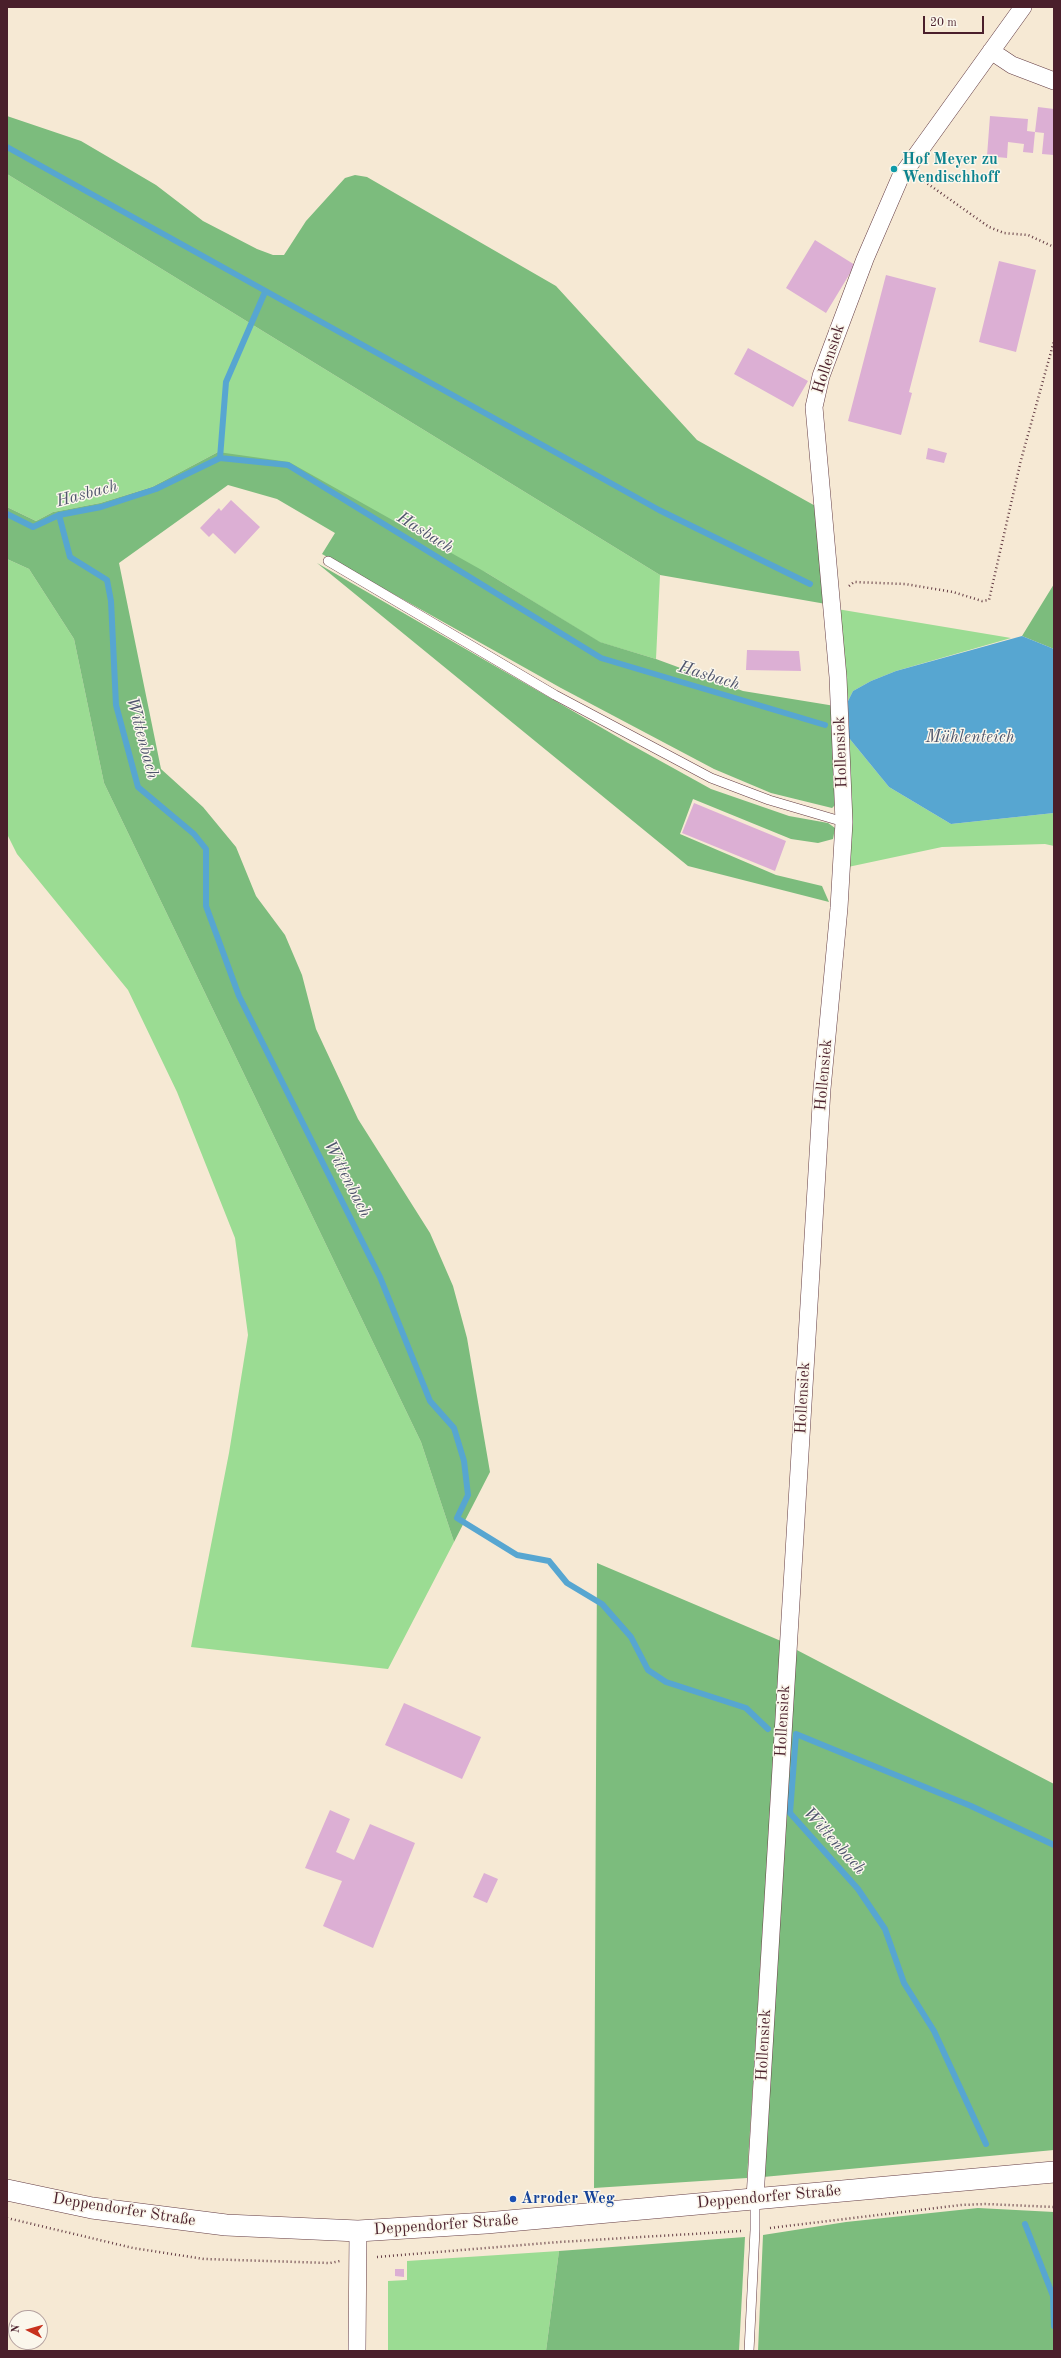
<!DOCTYPE html>
<meta charset="utf-8">
<style>
body{margin:0}
#map{position:relative;width:1061px;height:2358px;overflow:hidden;background:#f6e9d4;font-family:"Old Standard TT",serif}
canvas{display:block}
.frame{position:absolute;inset:0;border:8px solid #4a1f2b;pointer-events:none}
.north{position:absolute;left:8px;top:2310px;width:40px;height:40px;box-sizing:border-box;background:#fbf7ec;border:1px solid #b4a19f;border-radius:50%;rotate:276deg;font-size:11px;font-weight:700;line-height:16px;text-align:center;color:#4a1f2b}
.north::after{content:'';display:block;margin:auto;width:14px;height:18px;background:#c8321e;clip-path:polygon(50% 0,100% 100%,50% 72%,0 100%)}
.scale{position:absolute;left:923px;top:16px;width:61px;height:18px;box-sizing:border-box;border:2px solid #4a1f2b;border-top:0;padding-left:5px;font-size:12px;line-height:14px;white-space:nowrap;color:#4a1f2b;-webkit-text-stroke:3px #fbf7ec;paint-order:stroke}
</style>
<div id="map">
<canvas width="1061" height="2358"></canvas>
<div class="frame"></div>
<div class="north">N</div>
<div class="scale">20 m</div>
</div>
<script>
const g = document.querySelector('canvas').getContext('2d');
g.lineJoin = 'round';
function paint(path, color) {
  g.fillStyle = color;
  g.fill(path, 'evenodd');
}
function toPath(rows) {
  const path = new Path2D();
  for (const r of rows) {
    path.moveTo(r[0], r[1]);
    for (let i = 2; i < r.length; i += 2) path.lineTo(r[i], r[i + 1]);
  }
  return path;
}
function strokePath(path, color, width, dash) {
  g.strokeStyle = color;
  g.lineWidth = width;
  g.lineCap = dash ? 'butt' : 'round';
  g.setLineDash(dash || []);
  g.stroke(path);
}
function label(font, color, halo, rows, align = 'center') {
  g.font = font + ' "Old Standard TT",serif';
  g.lineWidth = 3;
  g.setLineDash([]);
  g.textBaseline = 'middle';
  g.strokeStyle = halo;
  g.fillStyle = color;
  for (const [text, x, y, turn = 0] of rows) {
    g.save();
    g.translate(x, y);
    g.rotate((+turn || 0) * Math.PI / 180);
    g.textAlign = isNaN(turn) ? turn : align;
    if (halo) g.strokeText(text, 0, 0);
    g.fillText(text, 0, 0);
    g.restore();
  }
}
paint(toPath([
 [7,174,660,575,656,659,599,642,487,573,218,452,152,487,100,503,53,512,36,521,7,507],
 [7,559,29,569,74,639,104,783,421,1442,454,1542,388,1669,191,1647,229,1453,248,1335,235,1238,177,1092,128,990,17,854,7,834],
 [837,609,1011,638,896,671,871,681,853,691,848,701],
 [849,738,889,787,951,824,1054,813,1054,846,1045,844,942,847,848,867],
 [559,2251,546,2351,388,2351,388,2281,407,2280,407,2261]
]), '#9bdc93');
paint(toPath([
 [7,116,81,141,156,185,203,221,257,249,273,255,284,255,306,221,345,178,355,175,367,177,556,286,697,440,819,508,826,604,660,575,7,174],
 [218,452,289,462,487,573,600,642,656,659,743,691,835,706,841,799,832,808,771,793,714,769,561,688,322,554,335,533,277,499,228,485,119,563,161,769,203,807,236,847,256,896,285,935,302,975,316,1029,358,1119,430,1233,453,1286,467,1338,490,1472,454,1542,421,1442,104,783,74,639,29,569,7,559,7,507,36,521,53,512,100,503,152,487],
 [317,563,628,743,711,789,789,816,828,823,835,828,833,839,818,843,791,839,693,799,680,834,776,875,822,886,829,902,688,866],
 [1054,584,1054,649,1022,636],
 [597,1563,781,1641,747,2178,594,2188],
 [793,1648,1054,1784,1054,2150,763,2177],
 [978,2208,1054,2212,1054,2351,758,2351,763,2235,846,2222],
 [745,2237,739,2351,546,2351,559,2251]
]), '#7cbc7d');
paint(toPath([
 [1022,636,1054,649,1054,813,951,824,889,787,849,738,848,701,853,691,871,681,896,671]
]), '#57a6d1');
strokePath(toPath([
 [7,147,659,510,810,584],
 [220,458,226,382,265,292],
 [7,514,33,527,59,515,101,507,156,489,220,458,288,465,601,658,825,725],
 [59,515,70,557,107,580,111,601,116,705,138,787,194,834,206,849,206,906,239,996,380,1277,430,1401,454,1428,464,1461,468,1495,457,1518,517,1555,549,1561,567,1583,602,1604,631,1637,648,1670,666,1682,746,1708,768,1729],
 [986,2144,934,2031,904,1983,885,1929,858,1889,790,1813,796,1734,971,1806,1054,1845],
 [1025,2224,1053,2296,1054,2326]
]), '#57a6d1', 6);
paint(toPath([
 [1038,107,1054,109,1054,155,1042,154,1044,133,1035,132],
 [990,116,1028,119,1027,131,1035,132,1033,153,1023,152,1024,144,1008,142,1007,158,987,156],
 [815,240,855,265,826,313,786,288],
 [999,261,1036,270,1016,352,979,342],
 [886,275,936,288,909,392,912,393,901,435,848,421],
 [748,348,808,381,793,407,734,374],
 [928,448,947,453,944,463,926,459],
 [231,500,260,527,235,554,213,533,209,537,200,528,219,508,221,511],
 [747,650,799,651,801,671,746,670],
 [694,803,786,841,775,871,682,833],
 [404,1703,481,1737,462,1779,385,1745],
 [330,1810,350,1819,336,1852,354,1860,370,1824,415,1843,373,1948,323,1926,342,1881,305,1868],
 [484,1873,498,1879,487,1903,473,1897],
 [395,2269,404,2269,404,2277,395,2276]
]), '#dcafd4');
const service = toPath([
 [328,561,555,695,711,778,769,800,844,822],
 [749,2351,755,2230,755,2198]
]);
const minor = toPath([
 [991,51,1012,65,1054,81],
 [755,2198,822,1089,839,908,844,822,838,677,814,407,821,376,865,259,900,178,1023,7],
 [357,2351,358,2231]
]);
const tertiary = toPath([
 [7,2190,92,2208,226,2225,358,2231,486,2223,1054,2172]
]);
strokePath(service, '#643d44', 10);
strokePath(minor, '#643d44', 18);
strokePath(tertiary, '#643d44', 22);
strokePath(toPath([
 [921,179,989,227,1004,233,1028,235,1054,247],
 [849,586,854,582,905,584,953,592,982,601,989,600,1021,460,1054,341],
 [7,2218,133,2248,204,2259,330,2263,340,2261],
 [770,2228,961,2205,985,2204,1054,2207],
 [377,2257,559,2242,741,2231]
]), '#643d44', 2.5, [1, 3]);
strokePath(service, '#fff', 9);
strokePath(minor, '#fff', 17);
strokePath(tertiary, '#fff', 21);
for (const [x, y, r, color] of [
 [894,169,4,"#0f9aa8"],
 [513,2199,4,"#1a4fb4"]
]) {
  const dot = new Path2D();
  dot.arc(x, y, r, 0, 2 * Math.PI);
  g.fillStyle = color;
  g.fill(dot);
  strokePath(dot, '#fbf7ec', 1.5);
}
label('bold 16px', '#0d838f', '#fbf7ec', [
 ["Hof Meyer zu",902,160],
 ["Wendischhoff",902,178]
], 'left');
label('16px', '#4a1f2b', '#fbf7ec', [
 ["Hollensiek",829,359,-72],
 ["Hollensiek",841,752,-92],
 ["Hollensiek",824,1075,-85],
 ["Hollensiek",803,1398,-87],
 ["Hollensiek",783,1721,-87],
 ["Hollensiek",764,2045,-87],
 ["Deppendorfer Straße",769,2197,-5],
 ["Deppendorfer Straße",124,2210,9],
 ["Deppendorfer Straße",446,2225,-4]
]);
label('bold 16px', '#164399', '#fbf7ec', [
 ["Arroder Weg",521,2199]
], 'left');
label('italic 17px', '#4f556d', '#fbf7ec', [
 ["Hasbach",87,494,-15],
 ["Hasbach",425,533,32],
 ["Hasbach",709,676,17],
 ["Wittenbach",142,738,75],
 ["Mühlenteich",970,738],
 ["Wittenbach",347,1179,63],
 ["Wittenbach",834,1841,48]
]);
</script>
